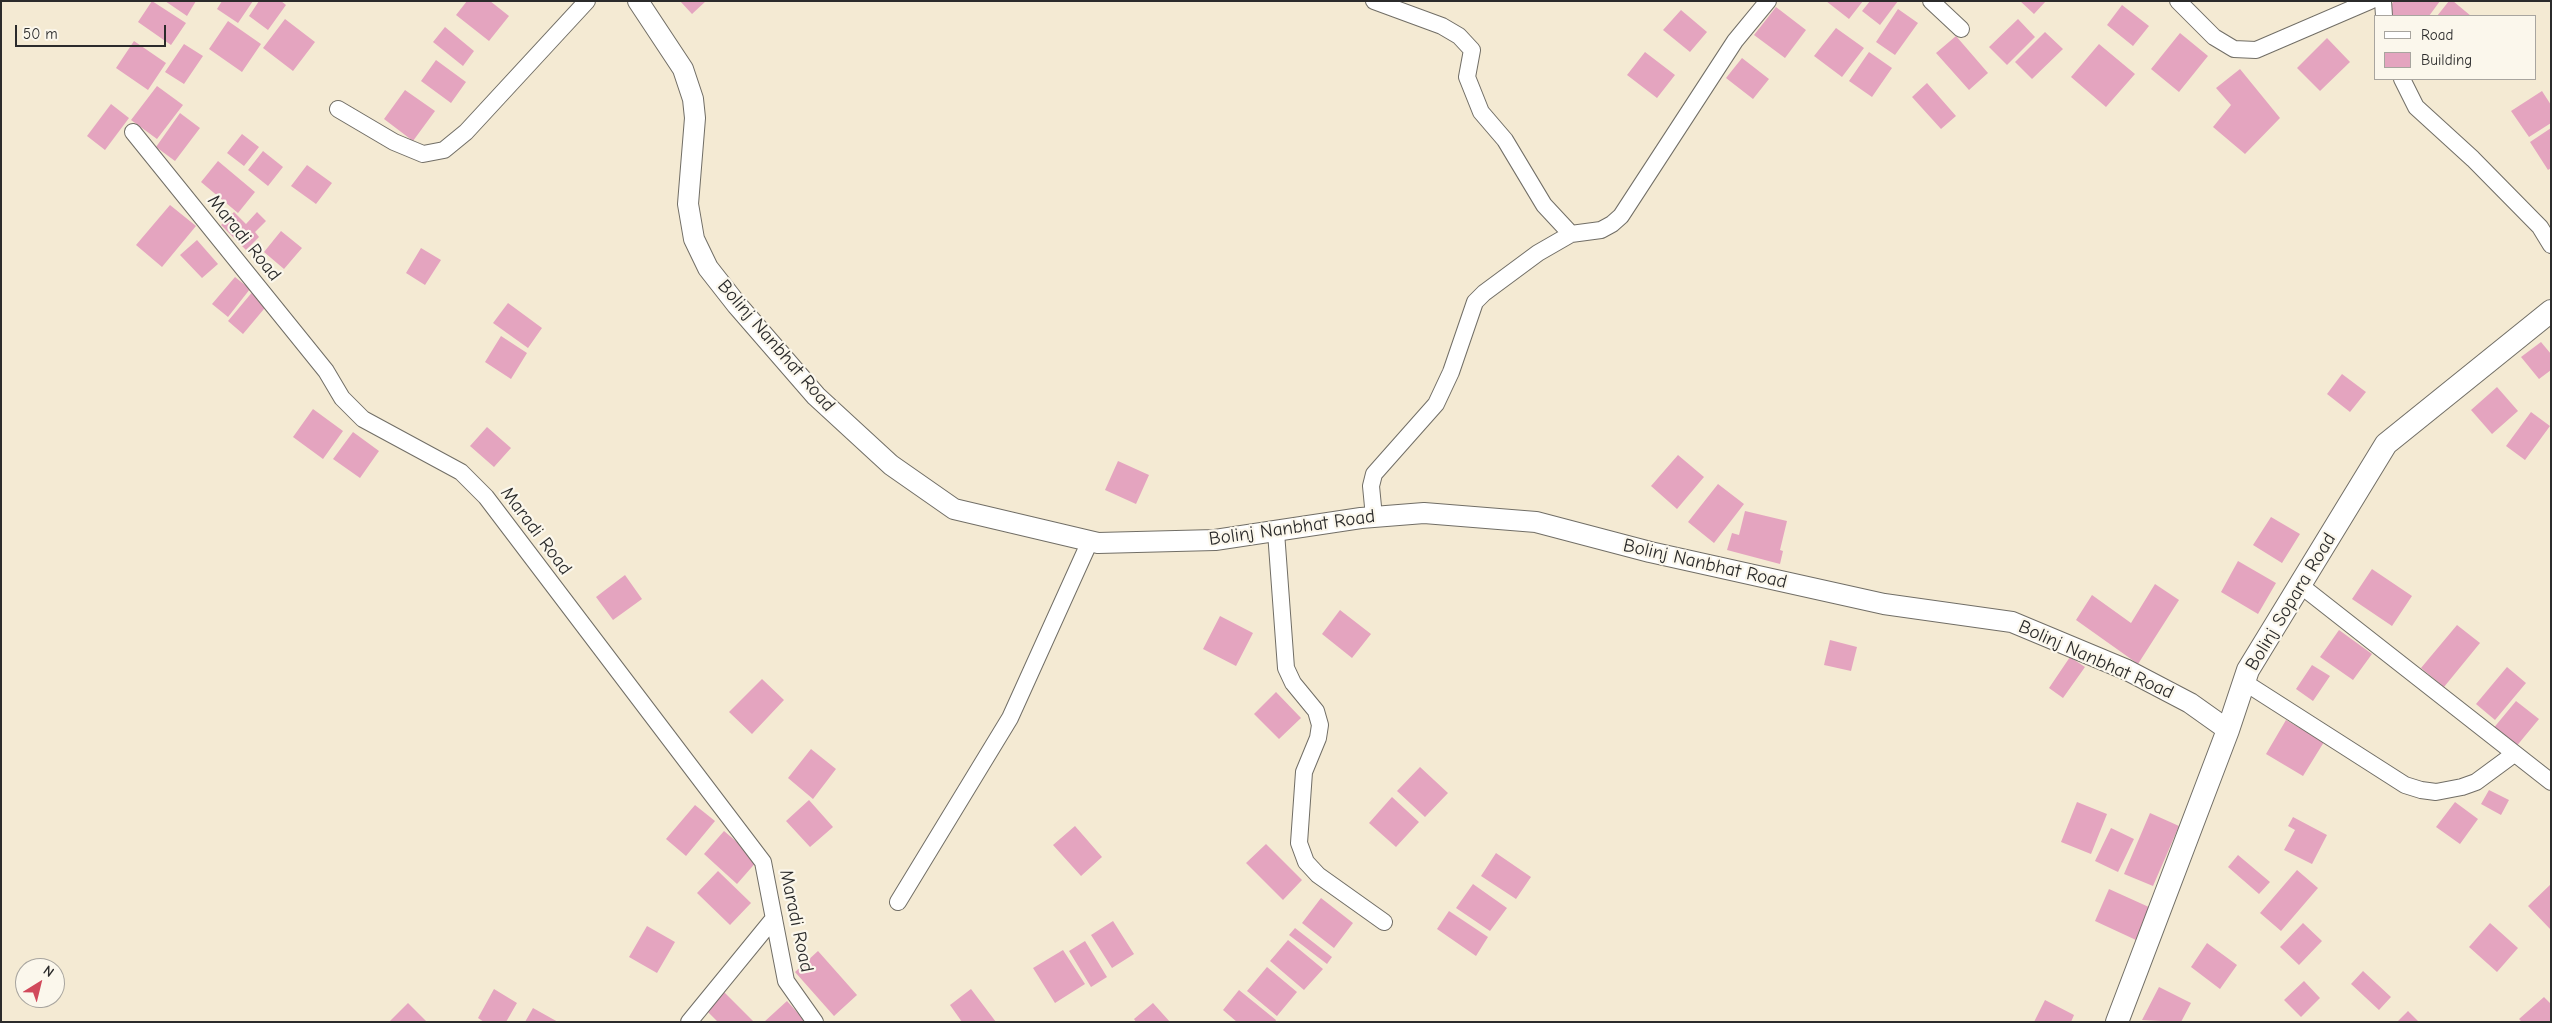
<!DOCTYPE html>
<style>
body{margin:0}
#map{position:relative;width:2552px;height:1023px;overflow:hidden;background:#f4ead3;font-family:"Comic Neue",sans-serif}
canvas{display:block}
.frame{position:absolute;inset:0;border:2px solid #2b2b2b;pointer-events:none}
.legend{position:absolute;left:2374px;top:15px;width:162px;height:65px;box-sizing:border-box;background:#fbf7ec;border:1px solid #a8a59f;margin:0;padding:6px 9px;list-style:none;font-size:15px;color:#2b2b2b}
.legend li{display:flex;align-items:center;gap:10px;height:25px}
.legend b{width:25px;border:1px solid #a8a59f}
.north{position:absolute;left:15px;top:958px;width:50px;height:50px;box-sizing:border-box;background:#fbf7ec;border:1px solid #a8a59f;border-radius:50%;rotate:36deg;font-size:14px;font-weight:700;line-height:20px;text-align:center;color:#2b2b2b}
.north::after{content:'';display:block;margin:auto;width:18px;height:22px;background:#d1495b;clip-path:polygon(50% 0,100% 100%,50% 72%,0 100%)}
.scale{position:absolute;left:15px;top:25px;width:151px;height:22px;box-sizing:border-box;border:2px solid #2b2b2b;border-top:0;padding-left:6px;font-size:15px;line-height:18px;white-space:nowrap;color:#2b2b2b;-webkit-text-stroke:4px #fbf7ec;paint-order:stroke}
</style>
<div id="map">
<canvas width="2552" height="1023"></canvas>
<div class="frame"></div>
<ul class="legend">
<li><b style="height:6px;background:#fff"></b>Road</li>
<li><b style="height:14px;background:#e4a4bf"></b>Building</li>
</ul>
<div class="north">N</div>
<div class="scale">50 m</div>
</div>
<script>
const g = document.querySelector('canvas').getContext('2d');
g.lineJoin = 'round';
function paint(path, color) {
  g.fillStyle = color;
  g.fill(path, 'evenodd');
}
function toPath(rows) {
  const path = new Path2D();
  for (const r of rows) {
    path.moveTo(r[0], r[1]);
    for (let i = 2; i < r.length; i += 2) path.lineTo(r[i], r[i + 1]);
  }
  return path;
}
function strokePath(path, color, width, dash) {
  g.strokeStyle = color;
  g.lineWidth = width;
  g.lineCap = dash ? 'butt' : 'round';
  g.setLineDash(dash || []);
  g.stroke(path);
}
function label(font, color, halo, rows, align = 'center') {
  g.font = font + ' "Comic Neue",sans-serif';
  g.lineWidth = 4.5;
  g.setLineDash([]);
  g.textBaseline = 'middle';
  g.strokeStyle = halo;
  g.fillStyle = color;
  for (const [text, x, y, turn = 0] of rows) {
    g.save();
    g.translate(x, y);
    g.rotate((+turn || 0) * Math.PI / 180);
    g.textAlign = isNaN(turn) ? turn : align;
    if (halo) g.strokeText(text, 0, 0);
    g.fillText(text, 0, 0);
    g.restore();
  }
}
paint(toPath([
 [152,1,186,23,171,45,138,22],
 [165,1,196,1,187,16],
 [222,1,253,1,238,23,217,9],
 [259,1,281,1,286,5,268,30,249,16],
 [467,1,490,1,509,16,489,41,456,15],
 [680,1,706,1,692,14],
 [1826,1,1863,1,1849,19],
 [1870,1,1898,1,1880,25,1862,11],
 [2020,1,2046,1,2034,14],
 [2394,1,2440,1,2429,16,2395,16,2387,11],
 [2449,1,2453,1,2471,16,2437,16],
 [2122,5,2149,26,2133,46,2107,25],
 [1776,7,1806,30,1785,58,1754,35],
 [1898,9,1918,23,1895,55,1876,42],
 [1681,10,1707,32,1690,52,1663,30],
 [285,19,315,42,293,71,263,48],
 [2018,19,2035,37,2007,65,1989,47],
 [228,21,261,44,242,72,209,49],
 [445,27,474,51,463,66,433,42],
 [1836,28,1864,48,1842,77,1814,56],
 [2045,32,2063,49,2032,79,2015,62],
 [2180,33,2208,56,2179,92,2151,69],
 [1956,36,1988,73,1969,90,1936,53],
 [2327,38,2350,62,2320,91,2297,68],
 [134,41,166,63,148,90,116,68],
 [184,44,203,56,184,84,165,72],
 [2099,44,2135,74,2106,107,2071,77],
 [1645,52,1675,75,1657,98,1627,75],
 [1869,52,1892,68,1872,97,1849,81],
 [1742,58,1769,79,1753,99,1726,78],
 [436,60,466,82,451,103,421,81],
 [2240,69,2280,118,2245,154,2213,127,2231,105,2216,88],
 [1927,83,1956,116,1941,129,1912,97],
 [157,86,183,105,157,139,131,120],
 [405,90,435,111,413,141,384,119],
 [2542,91,2551,105,2551,123,2529,137,2511,111],
 [111,104,129,118,105,150,87,136],
 [180,113,200,128,175,161,156,147],
 [2551,128,2551,168,2548,170,2530,142],
 [242,134,259,147,244,166,227,153],
 [263,151,283,167,268,186,248,170],
 [218,161,255,192,238,213,201,182],
 [307,165,332,183,316,204,291,186],
 [170,205,196,226,162,267,136,245],
 [234,212,246,224,257,212,266,221,255,232,259,237,246,250,221,225],
 [281,231,302,248,284,269,264,252],
 [197,240,218,264,202,278,180,255],
 [421,248,441,260,425,285,406,273],
 [235,277,250,289,228,317,212,304],
 [254,290,269,303,243,334,228,321],
 [508,303,542,328,528,348,493,323],
 [501,336,527,353,511,379,485,362],
 [2541,342,2551,354,2551,370,2539,379,2521,357],
 [2342,374,2366,392,2350,412,2327,394],
 [2497,387,2518,411,2492,434,2471,410],
 [313,409,343,431,323,459,293,437],
 [2531,412,2550,426,2525,460,2506,446],
 [487,427,511,448,494,467,470,446],
 [353,432,379,451,360,478,333,459],
 [1678,455,1704,477,1677,509,1651,486],
 [1118,461,1149,475,1136,504,1105,490],
 [1718,484,1744,504,1714,543,1688,522],
 [1745,511,1787,521,1780,550,1783,551,1780,564,1727,550,1732,533,1739,535],
 [2271,517,2300,534,2282,563,2253,545],
 [2238,561,2276,583,2258,614,2221,592],
 [2372,569,2412,596,2392,626,2352,599],
 [625,575,642,599,613,620,596,597],
 [2155,584,2179,600,2138,664,2076,620,2092,595,2131,623],
 [1340,610,1371,634,1352,658,1322,634],
 [1220,616,1253,633,1236,666,1203,649],
 [2457,625,2480,643,2444,687,2421,668],
 [2339,630,2372,654,2353,680,2320,657],
 [1830,640,1857,647,1851,671,1824,665],
 [2070,657,2085,667,2063,698,2049,688],
 [2312,665,2330,676,2313,701,2296,689],
 [2507,667,2526,683,2495,720,2476,704],
 [762,679,784,700,752,734,729,712],
 [1276,692,1301,718,1279,739,1254,714],
 [2516,701,2539,719,2515,748,2492,730],
 [2286,720,2324,742,2303,776,2266,754],
 [811,749,836,769,813,799,788,778],
 [1420,767,1448,793,1425,817,1397,791],
 [2489,790,2509,800,2501,815,2481,804],
 [1392,797,1419,822,1396,847,1369,823],
 [809,800,833,827,810,847,786,821],
 [2077,802,2107,814,2091,854,2061,842],
 [2455,802,2478,819,2460,844,2436,827],
 [695,805,715,821,686,856,666,839],
 [2150,813,2179,826,2153,886,2124,874],
 [2293,817,2327,835,2312,864,2284,850,2295,830,2288,826],
 [1075,826,1102,857,1081,876,1053,845],
 [2111,828,2134,839,2118,872,2095,861],
 [724,831,758,860,737,884,704,854],
 [1266,844,1302,880,1283,900,1246,863],
 [1496,853,1531,877,1516,899,1481,876],
 [2238,855,2270,882,2259,894,2228,867],
 [2297,870,2318,888,2281,931,2260,913],
 [718,871,751,903,730,925,697,893],
 [1473,884,1507,908,1490,931,1456,908],
 [2551,884,2551,930,2528,906],
 [2109,889,2151,908,2136,940,2095,921],
 [1321,898,1353,923,1334,948,1302,923],
 [1449,911,1488,937,1476,956,1437,929],
 [1113,921,1134,954,1112,968,1091,935],
 [2303,923,2322,941,2299,965,2280,947],
 [2490,923,2518,948,2497,972,2469,947],
 [647,926,675,942,657,973,629,957],
 [1295,928,1332,957,1327,964,1289,935],
 [1288,940,1323,969,1304,990,1270,961],
 [1085,941,1107,977,1091,987,1069,951],
 [2207,943,2237,965,2220,989,2191,967],
 [1063,950,1085,984,1055,1003,1033,968],
 [818,951,857,995,834,1016,795,972],
 [1267,967,1297,992,1277,1016,1247,991],
 [2363,971,2391,997,2379,1010,2351,984],
 [2304,981,2320,998,2301,1017,2284,1000],
 [2159,987,2191,1003,2181,1022,2142,1020],
 [494,989,517,1003,506,1022,484,1022,478,1018],
 [971,989,996,1022,962,1022,950,1005],
 [1239,990,1276,1020,1275,1022,1237,1022,1223,1010],
 [724,992,754,1022,718,1022,706,1010],
 [2544,997,2551,1004,2551,1022,2522,1022,2519,1019],
 [2045,1000,2074,1015,2071,1022,2034,1022],
 [787,1001,806,1022,764,1022],
 [408,1003,427,1022,389,1022],
 [1153,1003,1170,1022,1136,1022,1134,1019],
 [533,1008,558,1022,525,1022],
 [2408,1011,2419,1022,2397,1022]
]), '#e4a4bf');
const minor = toPath([
 [1374,1,1442,26,1459,36,1472,50,1467,77,1481,112,1505,140,1544,205,1571,234],
 [1931,1,1961,29],
 [2178,1,2214,37,2234,49,2256,50,2370,1],
 [2383,1,2384,16],
 [2402,79,2416,107,2473,159,2540,227,2551,245],
 [338,109,394,142,423,154,444,150,466,132,587,1],
 [133,132,326,371,342,398,363,419,461,472,486,497,763,862,786,981,815,1022],
 [1374,517,1371,486,1374,474,1436,404,1451,372,1475,302,1484,293,1538,253,1571,234,1601,230,1612,224,1621,216,1735,41,1768,1],
 [1276,532,1286,668,1293,683,1316,711,1320,725,1318,738,1304,772,1299,843,1306,862,1318,875,1384,922],
 [2300,585,2551,782],
 [2244,682,2405,785,2421,790,2436,792,2462,787,2476,782,2514,754],
 [898,902,1010,718,1090,541],
 [689,1022,774,918]
]);
const tertiary = toPath([
 [638,1,683,69,693,99,695,118,688,204,694,239,708,268,737,305,816,396,891,465,954,509,1098,543,1215,540,1361,518,1424,513,1536,522,1650,552,1884,604,2012,622,2127,670,2190,703,2228,730]
]);
const secondary = toPath([
 [2117,1022,2228,730,2248,670,2386,444,2551,311]
]);
strokePath(minor, '#716e66', 18);
strokePath(tertiary, '#716e66', 22);
strokePath(secondary, '#716e66', 24);
strokePath(minor, '#fff', 16);
strokePath(tertiary, '#fff', 20);
strokePath(secondary, '#fff', 22);
label('19px', '#2b2b2b', '#fbf7ec', [
 ["Maradi Road",244,238,51],
 ["Bolinj Nanbhat Road",776,346,49],
 ["Bolinj Nanbhat Road",1292,528,-8],
 ["Maradi Road",536,531,53],
 ["Bolinj Nanbhat Road",1705,564,13],
 ["Bolinj Sopara Road",2291,602,-59],
 ["Bolinj Nanbhat Road",2096,660,24],
 ["Maradi Road",796,921,78]
]);
</script>
